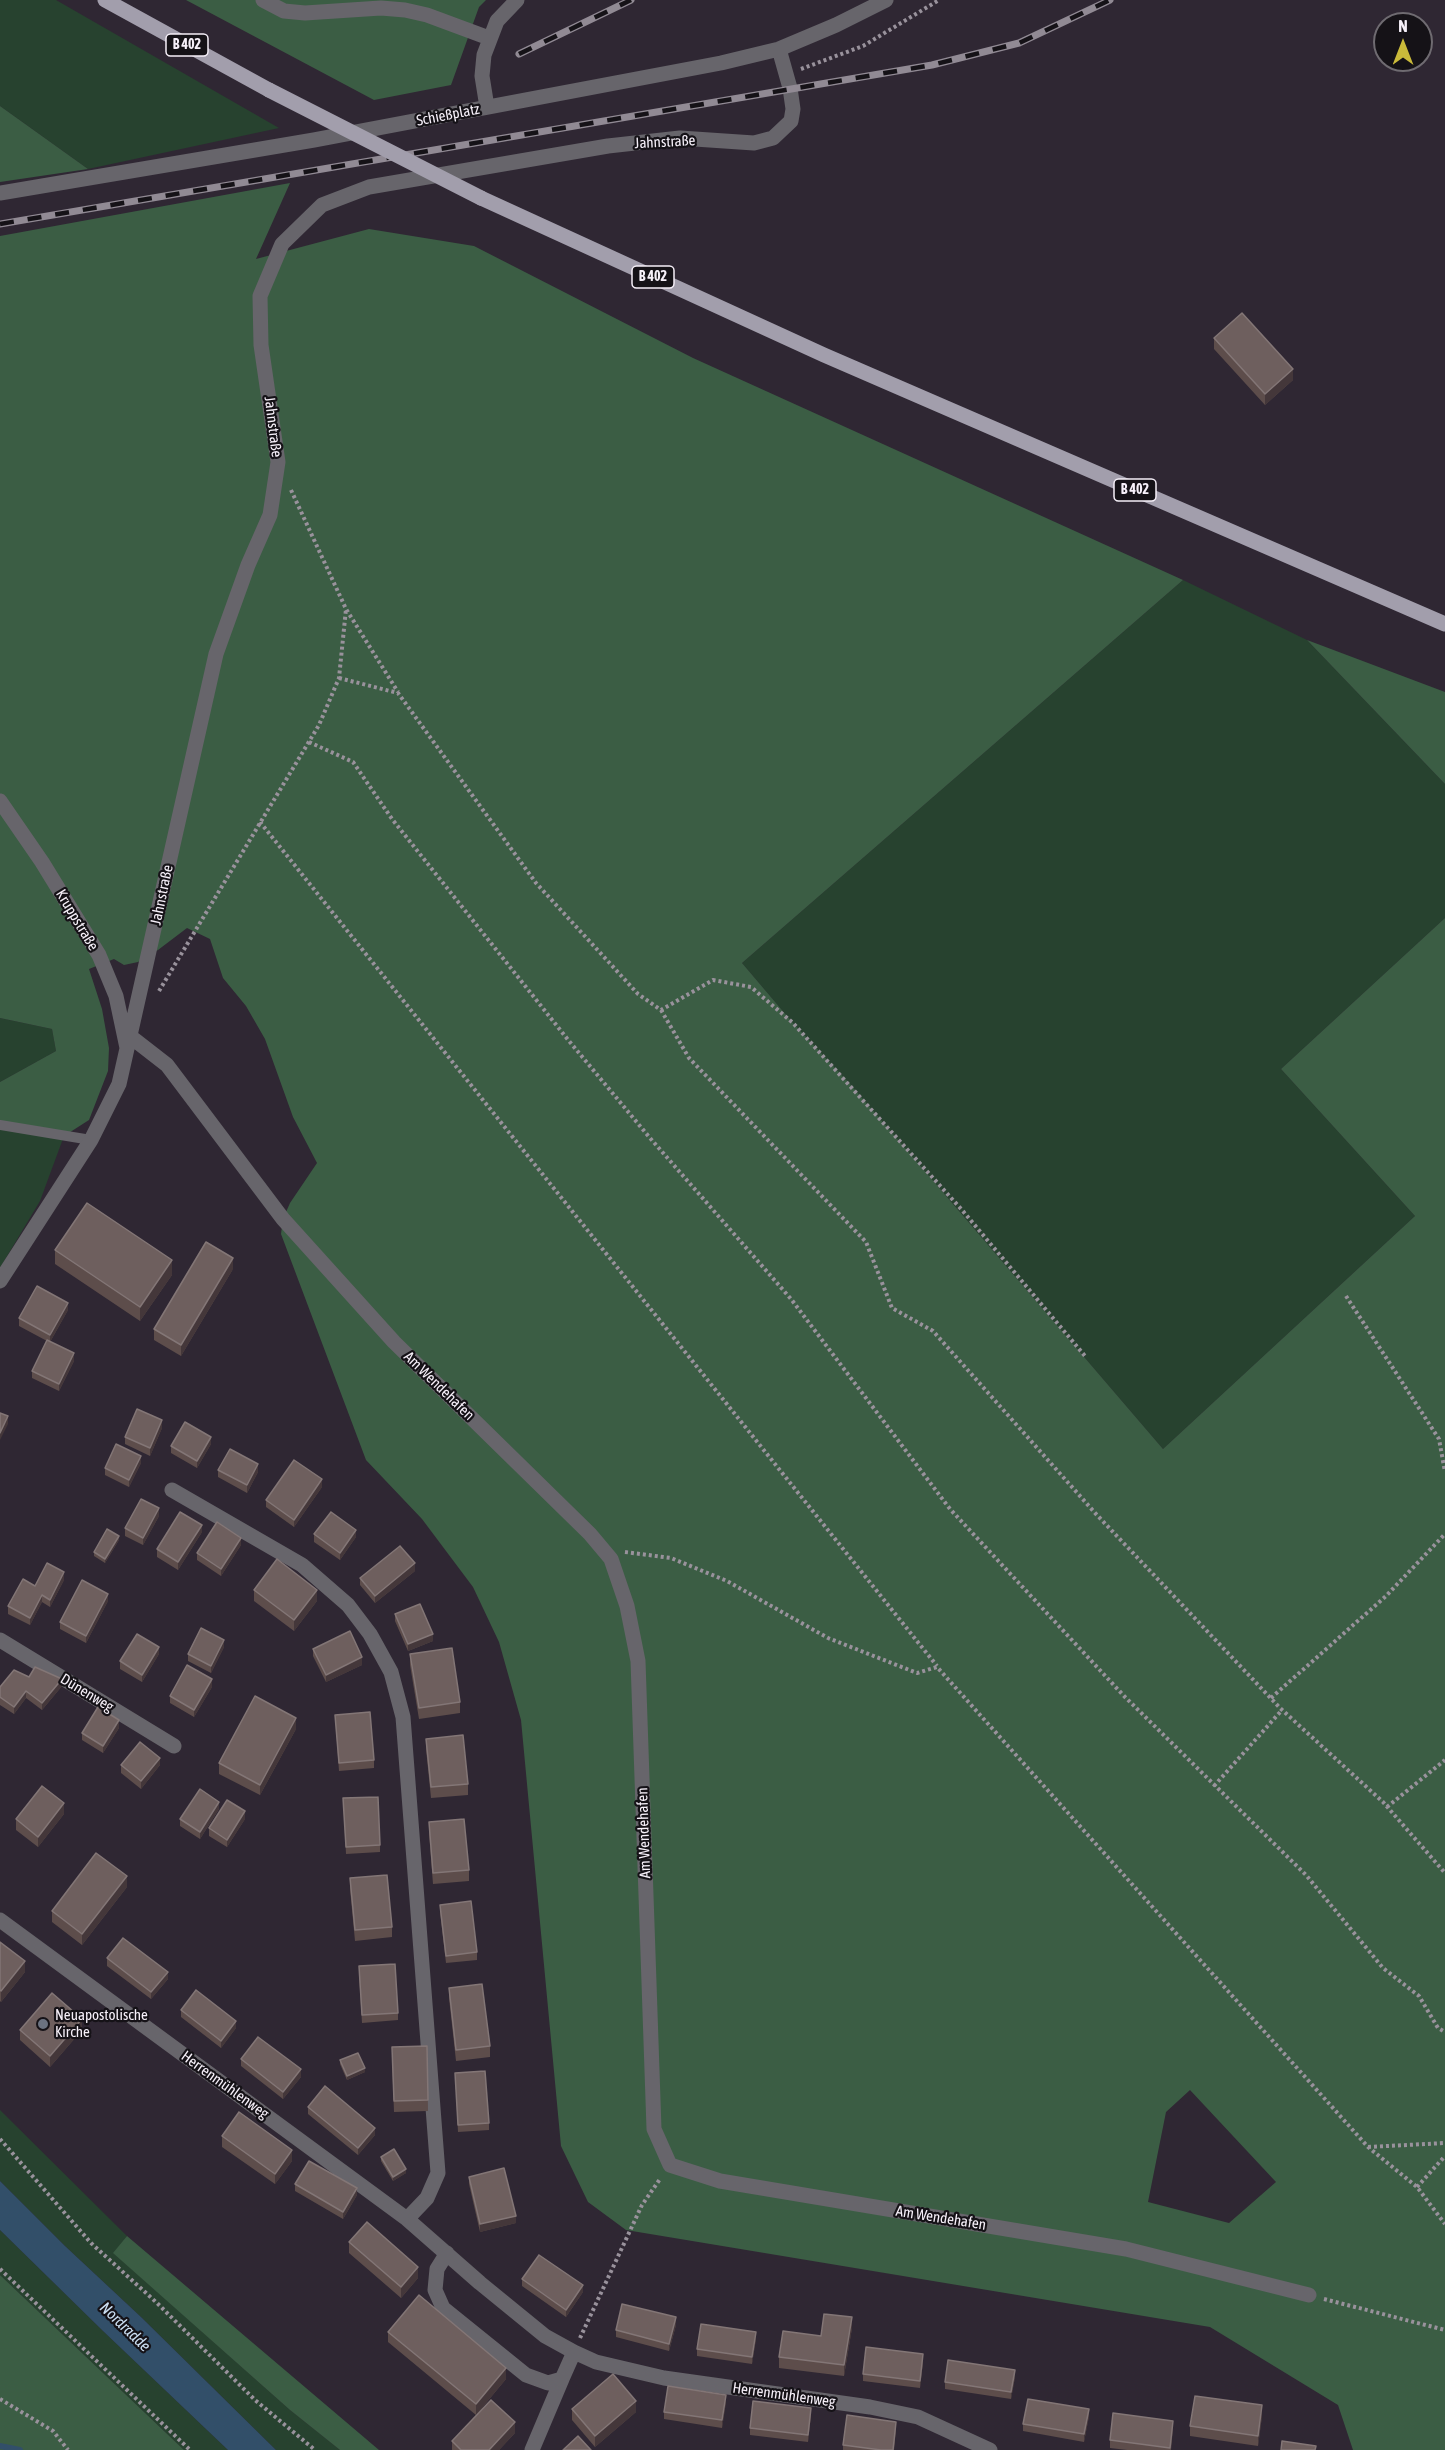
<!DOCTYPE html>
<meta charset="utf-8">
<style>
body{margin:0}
#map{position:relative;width:1445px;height:2450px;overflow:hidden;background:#2f2733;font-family:"Asap Condensed",sans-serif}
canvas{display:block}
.north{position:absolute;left:1373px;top:12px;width:60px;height:60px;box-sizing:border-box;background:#151217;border:2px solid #6f6b71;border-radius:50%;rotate:0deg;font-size:16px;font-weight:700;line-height:24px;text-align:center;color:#f6f0f9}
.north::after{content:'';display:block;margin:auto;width:21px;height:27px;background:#caba3a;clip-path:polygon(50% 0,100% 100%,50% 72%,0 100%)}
</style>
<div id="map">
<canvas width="1445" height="2450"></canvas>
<div class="north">N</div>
</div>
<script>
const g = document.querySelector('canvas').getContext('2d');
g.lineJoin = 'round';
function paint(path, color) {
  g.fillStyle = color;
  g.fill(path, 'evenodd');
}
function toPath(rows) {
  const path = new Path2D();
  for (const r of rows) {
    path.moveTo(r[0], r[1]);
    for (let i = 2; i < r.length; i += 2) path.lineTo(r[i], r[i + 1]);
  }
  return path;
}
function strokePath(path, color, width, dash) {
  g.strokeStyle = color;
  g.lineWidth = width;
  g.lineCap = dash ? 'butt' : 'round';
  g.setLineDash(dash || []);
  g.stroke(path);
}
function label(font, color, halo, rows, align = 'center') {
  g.font = font + ' "Asap Condensed",sans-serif';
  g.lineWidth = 4.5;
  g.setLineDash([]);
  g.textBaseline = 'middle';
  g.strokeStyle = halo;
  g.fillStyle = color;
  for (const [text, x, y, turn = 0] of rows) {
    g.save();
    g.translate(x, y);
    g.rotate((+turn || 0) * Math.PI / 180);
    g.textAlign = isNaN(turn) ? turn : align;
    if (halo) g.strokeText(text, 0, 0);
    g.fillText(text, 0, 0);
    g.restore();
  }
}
paint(toPath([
 [0,0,56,0,279,128,88,169,0,106],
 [1183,580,1307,640,1445,784,1445,918,1281,1069,1415,1216,1163,1449,851,1085,793,1023,742,963],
 [0,1018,52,1029,56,1051,0,1082],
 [0,1125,64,1136,40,1201,0,1268],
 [0,2110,127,2236,114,2253,290,2410,340,2450,276,2450,141,2317,65,2246,0,2181],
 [0,2230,103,2331,228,2450,184,2450,0,2275]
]), '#27422f');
paint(toPath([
 [186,0,486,0,479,7,451,85,374,100],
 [0,106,88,169,0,182],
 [290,183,256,259,369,229,474,246,693,358,1183,580,742,963,793,1023,851,1085,1163,1449,1415,1216,1281,1069,1445,918,1445,2450,1353,2450,1338,2405,1210,2327,626,2230,588,2202,561,2146,521,1720,499,1642,473,1587,422,1519,366,1460,281,1234,283,1219,290,1203,317,1163,293,1117,265,1039,246,1006,223,978,210,939,187,928,158,950,138,962,124,965,114,959,89,969,102,1009,109,1048,108,1071,89,1120,64,1136,0,1125,0,1082,56,1051,52,1029,0,1018,0,236],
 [1190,2090,1276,2182,1229,2223,1148,2202,1166,2112],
 [1307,640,1445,692,1445,784],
 [127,2236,379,2450,340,2450,290,2410,113,2253],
 [0,2275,184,2450,0,2450]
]), '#3b5d44');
paint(toPath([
 [0,2181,65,2246,141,2317,276,2450,228,2450,103,2331,0,2230]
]), '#324f69');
strokePath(toPath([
 [0,2446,20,2450]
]), '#324f69', 6);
strokePath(toPath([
 [801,69,863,46,939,0],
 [291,490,346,609,398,692],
 [339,678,398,693,536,883,638,994,661,1010,713,980,751,987,793,1023,962,1210,1085,1356],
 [309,742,353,762,392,819,569,1041,650,1138,791,1299,950,1509,1124,1696,1306,1875,1383,1968,1419,1996,1438,2028,1445,2032],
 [260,822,937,1666],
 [159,991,319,725,339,678,346,609],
 [661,1010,689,1058,866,1242,892,1308,933,1331,1096,1514,1280,1708,1383,1802,1445,1873],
 [1346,1296,1439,1439,1445,1472],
 [625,1552,671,1558,727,1581,828,1638,917,1673,937,1667,1368,2147,1417,2187,1445,2224],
 [1271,1698,1386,1596,1445,1534],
 [1214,1786,1282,1710],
 [1387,1807,1445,1760],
 [0,2139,91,2243,157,2303,255,2400,315,2450],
 [1368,2147,1445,2143],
 [1417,2187,1445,2156],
 [0,2269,190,2450],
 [1324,2299,1445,2330],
 [580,2338,642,2205,660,2179],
 [0,2399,53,2431,68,2450]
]), '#99929c', 4, [3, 3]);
strokePath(toPath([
 [0,1125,91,1140]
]), '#67656b', 10);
strokePath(toPath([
 [263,0,284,11,305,13,381,8,405,10,427,15,489,38],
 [487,107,482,76,484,55,497,21,517,0],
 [0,193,314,140,721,63,779,49,836,25,886,0],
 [0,801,42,862,99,955,116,996,127,1048],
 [131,1037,167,1065,283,1219,394,1342,590,1534,611,1559,627,1606,638,1661,654,2129,670,2165,720,2181,1126,2249,1309,2295],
 [0,1281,91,1140,119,1084,216,654,248,565,270,515,278,462,261,345,260,296,282,244,322,205,369,187,608,146,680,138,754,143,773,138,791,121,793,109,790,88,779,49],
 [172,1490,302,1565,348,1605,370,1634,391,1672,403,1717,438,2173,427,2198,407,2219],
 [0,1640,174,1746],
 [0,1920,407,2219,480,2283,545,2336,574,2352,596,2362,664,2378,870,2407,918,2417,990,2450],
 [447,2253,437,2269,435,2290,443,2308,526,2375,548,2383,562,2379,574,2352],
 [532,2450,562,2379]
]), '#67656b', 15);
strokePath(toPath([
 [105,0,269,90],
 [481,198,824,355,1445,624]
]), '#a29eac', 15);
const rail = toPath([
 [519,54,631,0],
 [0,224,932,65,1019,43,1110,0]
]);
strokePath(rail, '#918a94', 7);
strokePath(rail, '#151217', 4.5, [14]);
strokePath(toPath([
 [269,90,481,198]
]), '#a29eac', 15);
paint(toPath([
 [1214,338,1293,380,1265,405,1214,349],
 [55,1250,172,1275,140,1321,55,1264],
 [233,1269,181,1356,154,1340,154,1329],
 [68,1310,50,1342,74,1361,59,1391,32,1378,32,1371,47,1341,19,1326,19,1318],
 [162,1428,150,1456,125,1444,125,1437],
 [211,1444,197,1468,171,1453,171,1446],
 [141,1463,129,1487,105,1475,105,1468],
 [218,1470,258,1472,247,1493,218,1477],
 [322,1487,294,1527,266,1507,266,1500],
 [159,1516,143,1545,125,1536,125,1528],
 [202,1532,178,1570,157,1557,157,1549],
 [314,1534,356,1537,340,1560,314,1542],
 [119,1540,105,1563,94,1556,94,1552],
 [241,1545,221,1576,197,1560,197,1553],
 [415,1571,375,1603,360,1585,360,1578],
 [64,1580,50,1607,42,1602,30,1625,8,1614,8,1606,35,1586],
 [254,1590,317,1601,294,1631,254,1601],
 [108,1601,86,1643,60,1629,60,1622],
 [395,1614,433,1641,408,1651,395,1621],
 [224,1647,211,1673,188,1661,188,1654],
 [313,1649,362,1665,326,1682,313,1656],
 [159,1654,142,1682,120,1669,120,1661],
 [410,1654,460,1702,460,1713,419,1719,410,1665],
 [29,1677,62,1686,42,1710,26,1698,14,1714,0,1705,0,1687],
 [212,1687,194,1717,170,1703,170,1696],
 [335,1715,374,1760,374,1768,339,1771],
 [119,1728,103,1753,82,1740,82,1733],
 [296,1729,260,1795,219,1774,219,1763],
 [426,1739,468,1784,468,1795,431,1798,426,1749],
 [121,1765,160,1765,141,1789,121,1773],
 [343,1798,380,1845,380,1852,346,1854],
 [219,1809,200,1839,180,1826,180,1819],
 [64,1814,38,1847,16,1830,16,1819],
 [245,1819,227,1847,209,1836,209,1828],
 [429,1822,469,1870,469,1881,433,1884,429,1833],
 [350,1878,392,1927,392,1937,355,1941,350,1889],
 [127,1887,82,1945,52,1922,52,1911],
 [440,1905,477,1952,477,1960,446,1963,440,1912],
 [0,1942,25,1972,1,2002,0,2001],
 [107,1958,168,1979,151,1999,107,1966],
 [359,1973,398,2013,398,2020,362,2023],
 [449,1988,490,2046,490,2057,456,2061,449,1998],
 [181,2010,236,2028,221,2048,181,2017],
 [20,2030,82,2030,50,2067,20,2040],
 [427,2046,428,2111,394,2112,392,2058],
 [241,2059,301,2077,283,2099,241,2066],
 [340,2060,365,2072,347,2080,340,2064],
 [455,2073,489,2123,489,2130,458,2132],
 [308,2107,375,2135,358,2155,308,2114],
 [222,2136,292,2161,275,2184,222,2147],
 [381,2157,406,2173,393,2181,381,2161],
 [469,2177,516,2223,480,2232,469,2184],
 [295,2184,357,2195,343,2219,295,2191],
 [349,2242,418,2278,401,2298,349,2253],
 [522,2279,583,2292,566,2317,522,2286],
 [676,2325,669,2351,616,2337,616,2330],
 [852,2328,844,2376,779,2368,779,2357,821,2336],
 [388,2332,506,2379,476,2415,388,2342],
 [756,2339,752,2364,697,2356,697,2349],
 [923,2362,920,2388,863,2381,863,2374],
 [1015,2377,1011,2399,945,2389,945,2382],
 [726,2402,722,2428,664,2419,664,2412],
 [572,2409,636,2412,595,2447,572,2420],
 [811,2415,808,2442,750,2435,750,2428],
 [1089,2416,1084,2442,1023,2431,1023,2424],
 [1262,2416,1258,2446,1190,2436,1190,2426],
 [1173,2428,1171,2450,1127,2450,1110,2448,1110,2440],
 [896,2429,894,2450,843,2450,843,2445],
 [515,2433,499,2450,452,2450,452,2441]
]), '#5d4d4b');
paint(toPath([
 [1293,369,1293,380,1265,405,1265,394],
 [233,1258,233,1269,181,1356,181,1345],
 [172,1260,172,1275,140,1321,140,1307],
 [68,1303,68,1310,50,1342,50,1335],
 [74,1353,74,1361,59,1391,59,1384],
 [8,1416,8,1424,0,1440,0,1433],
 [162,1420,162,1428,150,1456,150,1448],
 [211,1437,211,1444,197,1468,197,1461],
 [141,1456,141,1463,129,1487,129,1480],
 [258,1464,258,1472,247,1493,247,1485],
 [322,1479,322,1487,294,1527,294,1520],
 [159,1508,159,1516,143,1545,143,1538],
 [202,1525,202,1532,178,1570,178,1562],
 [356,1530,356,1537,340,1560,340,1553],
 [119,1536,119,1540,105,1563,105,1559],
 [241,1538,241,1545,221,1576,221,1569],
 [415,1563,415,1571,375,1603,375,1596],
 [64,1572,64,1580,50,1607,50,1600],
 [317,1590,317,1601,294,1631,294,1620],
 [108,1594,108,1601,86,1643,86,1636],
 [42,1595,42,1602,30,1625,30,1618],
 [433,1634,433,1641,408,1651,408,1644],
 [224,1640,224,1647,211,1673,211,1666],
 [159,1647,159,1654,142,1682,142,1675],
 [362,1657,362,1665,326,1682,326,1675],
 [62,1679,62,1686,42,1710,42,1703],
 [212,1679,212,1687,194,1717,194,1710],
 [26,1691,26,1698,14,1714,14,1707],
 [296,1718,296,1729,260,1795,260,1785],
 [119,1720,119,1728,103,1753,103,1746],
 [160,1758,160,1765,141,1789,141,1781],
 [219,1802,219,1809,200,1839,200,1832],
 [64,1803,64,1814,38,1847,38,1837],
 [245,1811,245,1819,227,1847,227,1840],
 [127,1876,127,1887,82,1945,82,1934],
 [25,1961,25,1972,1,2002,1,1991],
 [168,1972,168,1979,151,1999,151,1992],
 [82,2019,82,2030,50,2067,50,2056],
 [236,2021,236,2028,221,2048,221,2041],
 [365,2068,365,2072,347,2080,347,2076],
 [301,2069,301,2077,283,2099,283,2092],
 [375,2128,375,2135,358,2155,358,2148],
 [292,2150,292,2161,275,2184,275,2174],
 [406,2169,406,2173,393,2181,393,2177],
 [357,2188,357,2195,343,2219,343,2212],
 [516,2216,516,2223,480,2232,480,2224],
 [418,2267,418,2278,401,2298,401,2287],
 [583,2285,583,2292,566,2317,566,2310],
 [676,2317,676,2325,669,2351,669,2344],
 [852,2317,852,2328,844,2376,844,2365],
 [756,2332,756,2339,752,2364,752,2357],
 [923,2354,923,2362,920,2388,920,2381],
 [506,2368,506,2379,476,2415,476,2404],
 [1015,2370,1015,2377,1011,2399,1011,2392],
 [726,2395,726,2402,722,2428,722,2420],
 [636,2401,636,2412,595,2447,595,2436],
 [1262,2405,1262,2416,1258,2446,1258,2436],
 [811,2408,811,2415,808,2442,808,2435],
 [1089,2409,1089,2416,1084,2442,1084,2434],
 [1173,2421,1173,2428,1170,2450],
 [515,2422,515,2433,499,2450,489,2450]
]), '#44373a');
const building = toPath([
 [1242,313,1293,369,1265,394,1214,338,1242,313],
 [87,1203,172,1260,140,1307,55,1250,87,1203],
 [206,1242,233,1258,181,1345,154,1329,206,1242],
 [37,1286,68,1303,50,1335,19,1318,37,1286],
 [47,1340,74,1353,59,1384,32,1371,47,1340],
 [137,1409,162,1420,150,1448,125,1437,137,1409],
 [0,1413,8,1416,0,1433,0,1413],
 [185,1422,211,1437,197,1461,171,1446,185,1422],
 [116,1444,141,1456,129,1480,105,1468,116,1444],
 [230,1449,258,1464,247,1485,218,1470,230,1449],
 [294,1460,322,1479,294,1520,266,1500,294,1460],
 [141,1499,159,1508,143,1538,125,1528,141,1499],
 [180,1512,202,1525,178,1562,157,1549,180,1512],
 [331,1512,356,1530,340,1553,314,1534,331,1512],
 [217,1522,241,1538,221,1569,197,1553,217,1522],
 [107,1529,119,1536,105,1559,94,1552,107,1529],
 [400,1546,415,1563,375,1596,360,1578,400,1546],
 [277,1559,317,1590,294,1620,254,1590,277,1559],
 [47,1563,64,1572,50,1600,42,1595,30,1618,8,1606,23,1579,35,1586,47,1563],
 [82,1580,108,1594,86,1636,60,1622,82,1580],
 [420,1604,433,1634,408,1644,395,1614,420,1604],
 [201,1628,224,1640,211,1666,188,1654,201,1628],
 [350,1631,362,1657,326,1675,313,1649,350,1631],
 [137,1634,159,1647,142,1675,120,1661,137,1634],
 [452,1648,460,1702,419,1708,410,1654,452,1648],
 [187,1665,212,1679,194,1710,170,1696,187,1665],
 [35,1667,62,1679,42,1703,26,1691,14,1707,0,1697,0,1687,14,1670,29,1677,35,1667],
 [255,1696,296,1718,260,1785,219,1763,255,1696],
 [98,1707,119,1720,103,1746,82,1733,98,1707],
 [370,1712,374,1760,339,1763,335,1715,370,1712],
 [463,1735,468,1784,431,1787,426,1739,463,1735],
 [140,1742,160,1758,141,1781,121,1765,140,1742],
 [42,1786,64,1803,38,1837,16,1819,42,1786],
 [200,1789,219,1802,200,1832,180,1819,200,1789],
 [378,1797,380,1845,346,1847,343,1798,378,1797],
 [227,1800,245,1811,227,1840,209,1828,227,1800],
 [464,1819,469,1870,433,1873,429,1822,464,1819],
 [96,1853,127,1876,82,1934,52,1911,96,1853],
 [387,1875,392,1927,355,1930,350,1878,387,1875],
 [471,1901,477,1952,446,1956,440,1905,471,1901],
 [123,1938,168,1972,151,1992,107,1958,123,1938],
 [0,1942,25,1961,1,1991,0,1990,0,1942],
 [395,1964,398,2013,362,2015,359,1966,395,1964],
 [482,1984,490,2046,456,2050,449,1988,482,1984],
 [196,1990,236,2021,221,2041,181,2010,196,1990],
 [52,1993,82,2019,50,2056,20,2030,52,1993],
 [258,2037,301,2069,283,2092,241,2059,258,2037],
 [427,2046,428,2100,394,2101,392,2047,427,2046],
 [358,2053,365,2068,347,2076,340,2060,358,2053],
 [485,2071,489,2123,458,2125,455,2073,485,2071],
 [325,2086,375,2128,358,2148,308,2107,325,2086],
 [239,2112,292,2150,275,2174,222,2136,239,2112],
 [394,2149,406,2169,393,2177,381,2157,394,2149],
 [309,2161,357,2188,343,2212,295,2184,309,2161],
 [504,2168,516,2216,480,2224,469,2177,504,2168],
 [367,2222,418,2267,401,2287,349,2242,367,2222],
 [539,2255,583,2285,566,2310,522,2279,539,2255],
 [419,2295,506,2368,476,2404,388,2332,419,2295],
 [622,2304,676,2317,669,2344,616,2330,622,2304],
 [824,2314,852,2317,844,2365,779,2357,783,2331,821,2336,824,2314],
 [701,2324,756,2332,752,2357,697,2349,701,2324],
 [866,2347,923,2354,920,2381,863,2374,866,2347],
 [948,2360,1015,2370,1011,2392,945,2382,948,2360],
 [613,2374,636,2401,595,2436,572,2409,613,2374],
 [668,2386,726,2395,722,2420,664,2412,668,2386],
 [1195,2396,1262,2405,1258,2436,1190,2426,1195,2396],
 [1028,2399,1089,2409,1084,2434,1023,2424,1028,2399],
 [491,2400,515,2422,489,2450,461,2450,452,2441,491,2400],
 [753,2401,811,2408,808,2435,750,2428,753,2401],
 [1113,2413,1173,2421,1170,2448,1110,2440,1113,2413],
 [847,2415,896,2422,893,2450,881,2450,843,2445,847,2415],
 [578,2436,591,2450,563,2450,578,2436],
 [1282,2441,1316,2446,1315,2450,1281,2450,1282,2441]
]);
paint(building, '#6e5f5e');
strokePath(building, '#837676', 1.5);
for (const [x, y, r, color] of [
 [43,2024,6,"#6b7280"]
]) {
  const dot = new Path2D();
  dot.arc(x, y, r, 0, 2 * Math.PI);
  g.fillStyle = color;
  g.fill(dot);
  strokePath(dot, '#151217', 2);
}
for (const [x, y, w] of [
 [187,45,42],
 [653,277,42],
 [1135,490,42]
]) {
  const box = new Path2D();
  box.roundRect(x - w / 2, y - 11, w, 22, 4.5);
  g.fillStyle = '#151217';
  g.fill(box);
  strokePath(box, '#f6f0f9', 1.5);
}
label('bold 14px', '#f6f0f9', null, [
 ["B 402",187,45],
 ["B 402",653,277],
 ["B 402",1135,490]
]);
label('15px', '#f6f0f9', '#151217', [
 ["Schießplatz",448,115,-11],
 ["Jahnstraße",665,142,-3],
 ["Jahnstraße",273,427,83],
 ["Jahnstraße",162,895,-78],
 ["Kruppstraße",77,920,59],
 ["Am Wendehafen",439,1386,44],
 ["Dünenweg",87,1693,31],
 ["Am Wendehafen",644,1833,-92],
 ["Herrenmühlenweg",225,2085,36],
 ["Am Wendehafen",941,2218,9],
 ["Herrenmühlenweg",784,2395,8]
]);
label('15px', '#f6f0f9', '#151217', [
 ["Neuapostolische",55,2015],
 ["Kirche",55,2032]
], 'left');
label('italic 16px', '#cce0f4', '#151217', [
 ["Nordradde",125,2327,44]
]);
</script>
